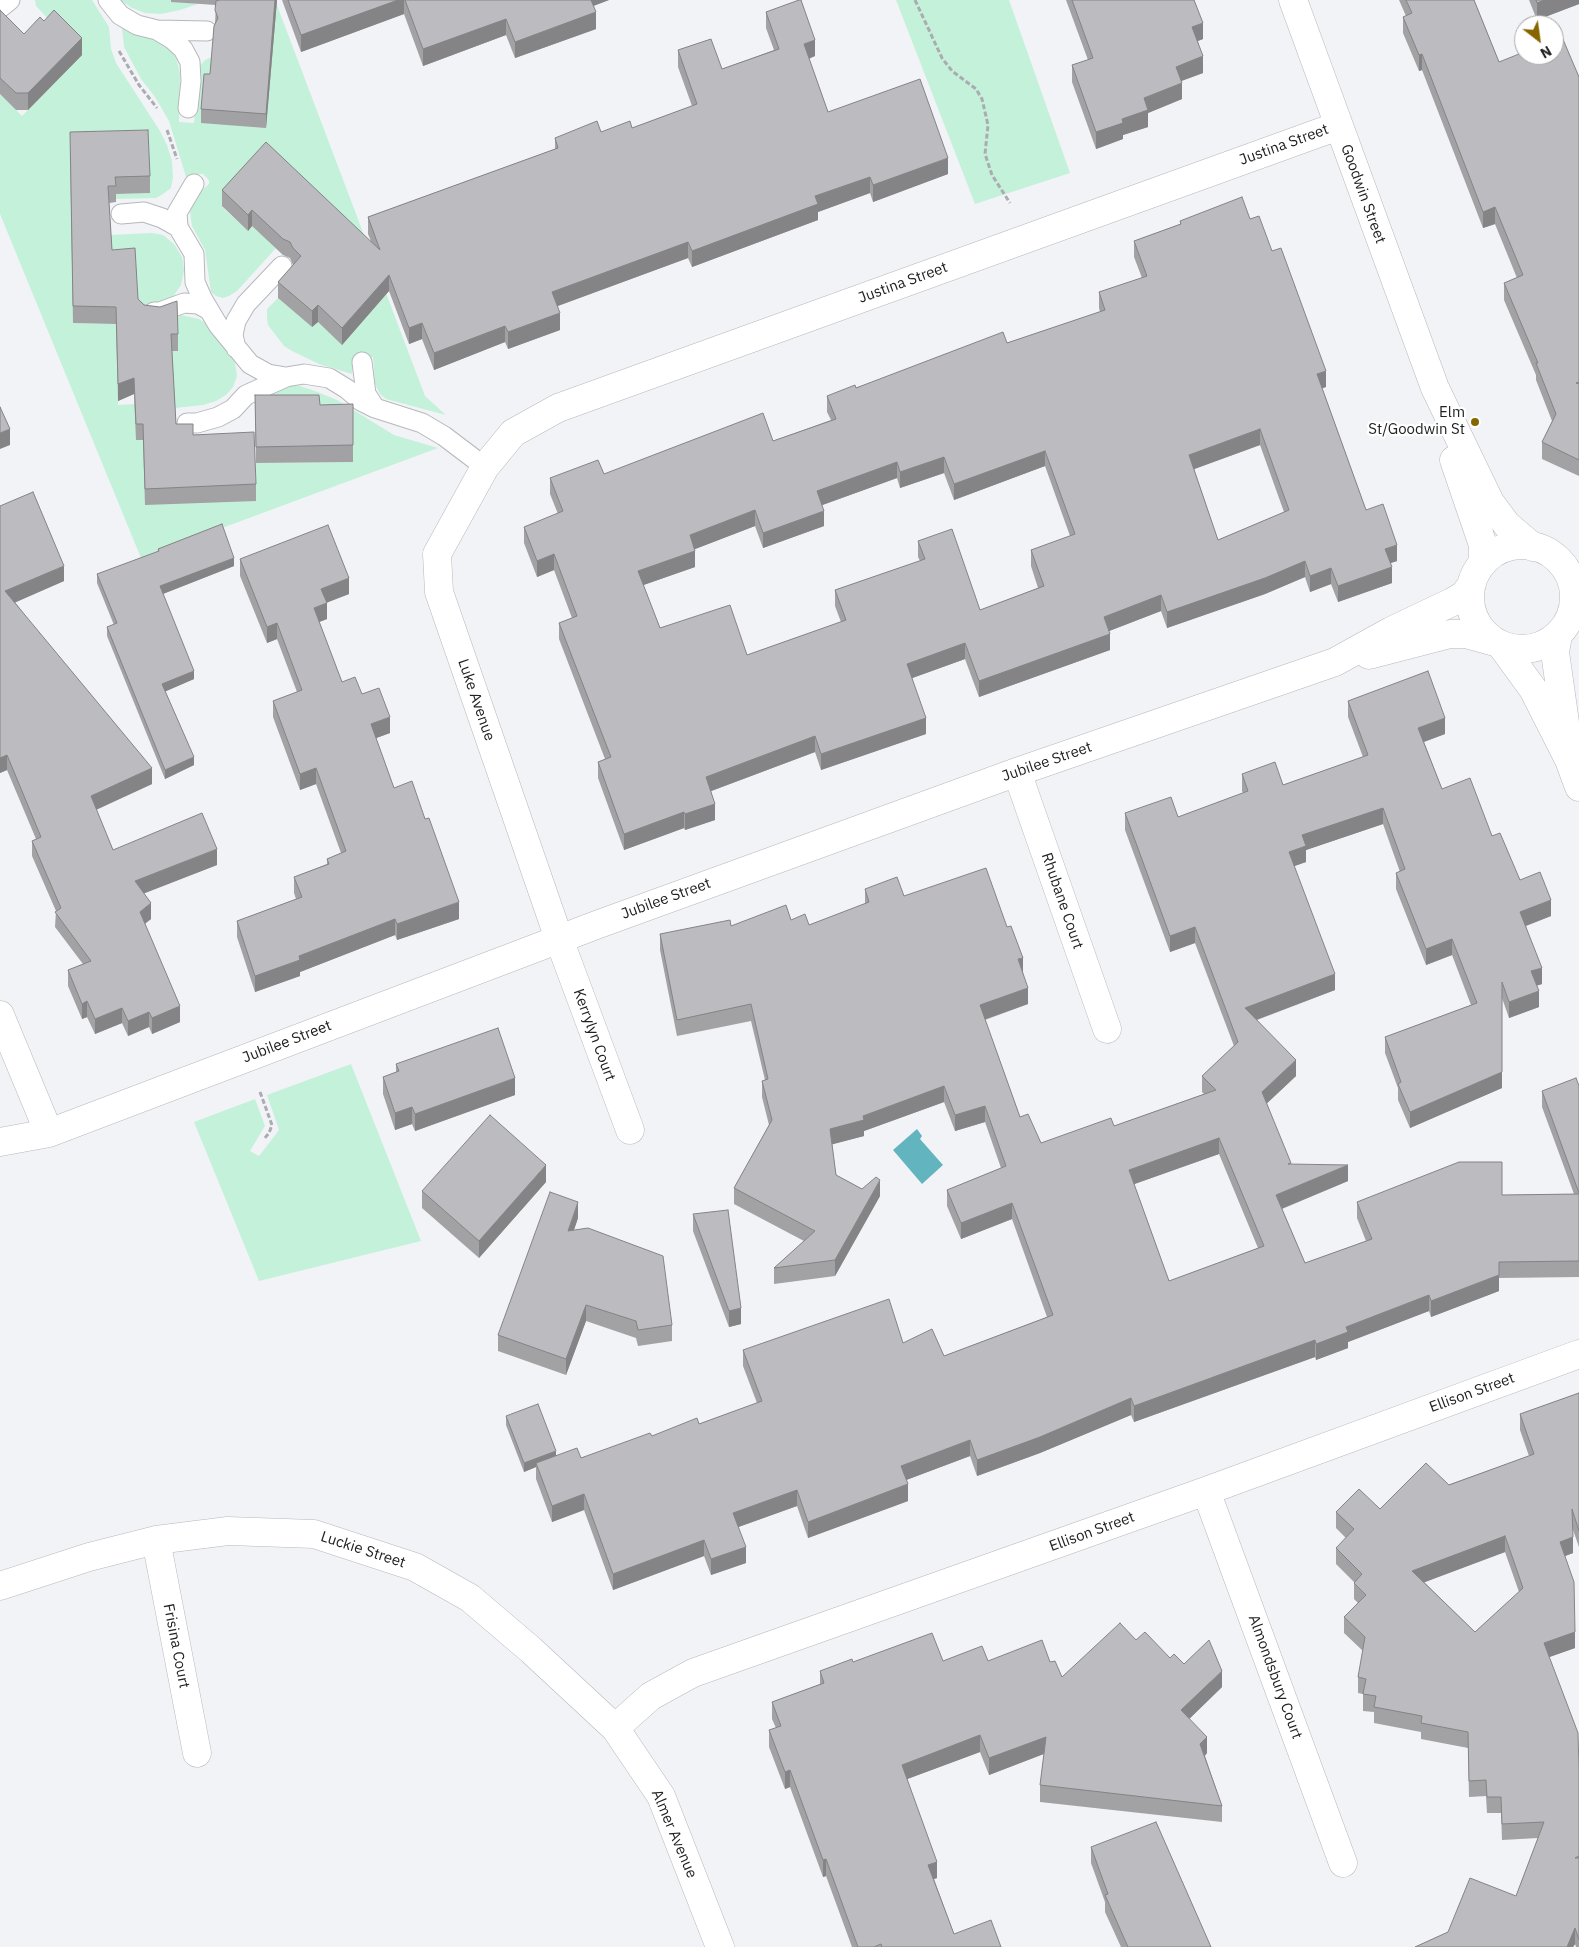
<!DOCTYPE html>
<style>
body{margin:0}
#map{position:relative;width:1579px;height:1947px;overflow:hidden;background:#f2f3f7;font-family:"IBM Plex Sans",sans-serif}
canvas{display:block}
.north{position:absolute;left:1514px;top:15px;width:50px;height:50px;box-sizing:border-box;background:#fff;border:1px solid #a6a7a7;border-radius:50%;rotate:150deg;font-size:14px;font-weight:700;line-height:20px;text-align:center;color:#212223}
.north::after{content:'';display:block;margin:auto;width:18px;height:22px;background:#876600;clip-path:polygon(50% 0,100% 100%,50% 72%,0 100%)}
</style>
<div id="map">
<canvas width="1579" height="1947"></canvas>
<div class="north">N</div>
</div>
<script>
const g = document.querySelector('canvas').getContext('2d');
g.lineJoin = 'round';
function paint(path, color) {
  g.fillStyle = color;
  g.fill(path, 'evenodd');
}
function toPath(rows) {
  const path = new Path2D();
  for (const r of rows) {
    if (r.length === 3) {
      path.moveTo(r[0] + r[2], r[1]);
      path.arc(r[0], r[1], r[2], 0, 2 * Math.PI);
      continue;
    }
    path.moveTo(r[0], r[1]);
    for (let i = 2; i < r.length; i += 2) path.lineTo(r[i], r[i + 1]);
  }
  return path;
}
function strokePath(path, color, width, dash) {
  g.strokeStyle = color;
  g.lineWidth = width;
  g.lineCap = dash ? 'butt' : 'round';
  g.setLineDash(dash || []);
  g.stroke(path);
}
function label(font, color, halo, rows, align = 'center') {
  g.font = font + ' "IBM Plex Sans",sans-serif';
  g.lineWidth = 4.5;
  g.setLineDash([]);
  g.textBaseline = 'middle';
  g.strokeStyle = halo;
  g.fillStyle = color;
  for (const [text, x, y, turn = 0] of rows) {
    g.save();
    g.translate(x, y);
    g.rotate((+turn || 0) * Math.PI / 180);
    g.textAlign = isNaN(turn) ? turn : align;
    if (halo) g.strokeText(text, 0, 0);
    g.fillText(text, 0, 0);
    g.restore();
  }
}
paint(toPath([
 [35,0,92,0,109,27,111,49,116,63,160,131,167,145,172,161,173,177,171,188,163,194,156,198,115,199,116,194,150,193,70,149,74,323,127,324,117,358,118,405,134,404,176,439,256,501,256,463,353,462,263,398,275,390,286,386,300,386,315,391,337,400,394,435,438,448,141,558,0,214,0,94,22,116,82,55,36,6],
 [120,0,171,0,198,4,180,10,161,14,145,13,132,8],
 [275,0,425,396,446,415,386,399,380,394,375,384,373,357,355,354,352,374,319,364,292,351,284,346,268,325,267,318,267,309,278,298,312,327,318,322,342,344,317,259,222,207,248,231,252,226,276,248,237,291,229,296,223,298,216,296,211,292,205,250,192,226,190,212,191,205,196,196,209,184,209,180,203,174,200,174,187,180,169,121,155,97,141,79,124,47,122,28,148,33,171,47,177,61,180,74,179,122,194,123,199,67,205,60,212,57,266,128],
 [896,0,1009,0,1070,173,975,204],
 [152,233,163,235,174,244,182,257,184,270,181,285,173,297,165,302,137,307,112,267,110,235],
 [176,314,199,319,209,325,229,350,235,363,237,376,233,387,226,395,216,401,203,405,175,408,165,351,177,351],
 [351,1064,421,1241,259,1281,194,1122,255,1099,265,1126,250,1151,259,1156,279,1130,267,1095]
]), '#c4f1da');
paint(toPath([
 [917,1129,922,1136,920,1139,943,1165,922,1184,893,1150]
]), '#62b5be');
const lane = toPath([
 [108,0,120,15,137,25,157,30,207,31],
 [0,8,10,0],
 [157,30,172,39,183,49,190,62,191,81,188,108],
 [121,214,144,212,162,218,178,227,194,254,195,282,202,298,218,325,250,364,268,374,286,377],
 [178,227,177,213,194,184],
 [154,312,160,312,184,303,198,304,209,310],
 [236,348,233,335,236,321,246,304,282,266],
 [362,362,366,394,375,408],
 [187,423,197,423,218,417,233,409,246,395,286,377,304,374,329,378,347,389,361,401,375,408,422,423,444,436,485,467]
]);
const street = toPath([
 [1293,0,1435,388,1490,502,1507,525,1533,547],
 [1454,460,1483,545,1483,563],
 [1522,597,52],
 [1558,635,1555,652,1568,744],
 [1501,645,1533,689,1569,760,1579,787],
 [1369,655,1450,634,1466,634,1495,642],
 [1017,772,1107,1029],
 [0,1015,49,1133],
 [630,1130,559,939,439,592,437,554,485,467,513,433,558,408,1338,126],
 [0,1142,49,1133,599,924,1017,772,1335,662,1391,631,1452,602,1464,595,1472,584],
 [1206,1491,1343,1863],
 [156,1540,197,1753],
 [0,1586,89,1557,156,1540,228,1531,314,1534,415,1567,470,1598,531,1650,615,1728,661,1796,720,1947],
 [615,1728,651,1696,693,1673,1206,1491,1579,1354]
]);
strokePath(lane, '#b7b8bc', 21);
strokePath(street, '#b7b8bc', 29);
strokePath(toPath([
 [915,0,942,58,952,71,976,89,982,99,988,125,985,154,992,175,1010,203],
 [119,51,139,85,157,108],
 [167,130,177,159],
 [260,1092,272,1125,269,1133,264,1139]
]), '#abacaf', 3, [5, 2.5]);
strokePath(lane, '#fff', 19);
strokePath(street, '#fff', 28);
paint(toPath([
 [171,0,277,0,266,128,201,123,201,109,210,74,215,23,216,5,171,2],
 [282,0,609,0,593,6,596,29,515,58,506,35,423,66,404,14,301,52],
 [1066,0,1194,0,1203,39,1198,41,1203,73,1181,81,1182,99,1148,113,1148,127,1123,135,1123,139,1096,149,1072,82,1072,65,1088,60],
 [1399,0,1474,0,1499,62,1579,77,1579,476,1542,459,1542,442,1552,421,1536,380,1536,375,1504,300,1504,283,1517,278,1495,224,1483,228,1422,70,1419,71,1403,33,1403,17,1406,16],
 [1529,0,1579,0,1579,4,1537,20],
 [0,10,24,34,44,21,82,55,28,110,16,110,0,94],
 [766,12,815,56,809,59,828,112,948,174,873,202,870,193,818,212,818,220,692,267,688,258,558,306,560,330,508,349,505,342,434,370,422,339,409,344,389,291,342,345,318,322,312,327,278,298,278,282,293,265,290,258,283,255,252,226,248,231,222,206,222,190,371,241,368,234,368,217,555,149,555,138,632,128,692,106,678,67,678,50,722,69,774,50,766,28],
 [70,149,150,176,150,193,116,194,116,202,109,203,112,250,138,299,178,334,178,351,172,351,176,424,193,435,256,484,256,501,145,505,143,440,136,440,134,394,118,401,116,324,73,323],
 [1250,219,1272,251,1326,387,1322,388,1366,510,1397,561,1390,563,1392,583,1338,602,1331,584,1310,592,1305,577,1265,594,1167,628,1161,611,1109,631,1110,650,979,697,965,659,912,678,926,734,821,770,815,752,711,791,715,820,685,830,684,828,624,850,598,778,598,762,605,759,559,639,559,623,572,618,554,570,537,577,524,543,524,527,558,514,550,494,550,478,604,474,773,441,831,420,827,412,827,396,1007,343,1100,312,1099,308,1099,292,1142,278,1134,257,1134,241,1180,224,1180,221],
 [1260,445,1284,512,1218,540,1194,469],
 [1045,466,1070,536,1031,550,1031,566,1038,588,980,610,918,541,918,557,920,561,835,590,835,606,841,622,747,655,660,628,643,585,695,567,695,549,755,526,763,548,824,526,822,505,897,478,900,488,944,473,954,500],
 [255,395,320,405,353,404,353,462,256,463],
 [0,506,64,581,15,602,152,784,96,810,113,850,217,865,144,893,151,919,145,924,180,1022,152,1034,149,1027,128,1036,122,1023,95,1034,87,1017,82,1019,68,986,68,970,83,964,55,927,56,911,32,856,32,841,36,839,7,770,0,773],
 [158,549,234,566,163,594,194,679,165,691,194,765,165,779,107,636,107,627,114,625,97,583,97,574,158,552],
 [240,559,349,594,327,602,327,619,319,622,342,682,362,694,390,733,376,738,394,788,459,919,397,940,395,935,300,972,300,976,255,992,237,937,237,921,296,899,294,893,294,877,327,864,327,859,341,853,316,784,300,790,273,717,273,701,297,692,277,639,267,643,240,576],
 [1348,701,1445,734,1424,742,1442,789,1492,836,1520,880,1551,916,1526,926,1542,984,1536,986,1539,1007,1509,1018,1502,998,1502,1088,1410,1128,1398,1100,1398,1088,1385,1053,1385,1037,1471,1005,1452,955,1426,965,1396,889,1396,873,1400,872,1383,824,1306,850,1306,862,1294,866,1335,990,1257,1020,1296,1076,1266,1104,1291,1165,1348,1181,1282,1209,1305,1263,1366,1241,1357,1218,1357,1202,1502,1195,1574,1194,1542,1107,1542,1091,1579,1086,1579,1277,1499,1278,1499,1291,1431,1317,1429,1311,1348,1342,1348,1348,1316,1360,1315,1357,1134,1422,1131,1415,1040,1453,977,1476,970,1456,906,1480,908,1501,808,1538,797,1506,738,1527,746,1563,711,1575,704,1556,613,1590,584,1510,552,1522,536,1479,536,1467,524,1472,506,1425,506,1416,556,1455,581,1458,652,1436,699,1424,757,1403,743,1366,743,1350,903,1343,944,1356,1047,1317,1012,1219,961,1239,947,1206,947,1190,1001,1168,985,1122,955,1131,944,1102,864,1131,864,1136,832,1144,836,1175,862,1189,880,1196,835,1276,774,1284,774,1268,804,1241,734,1204,734,1188,769,1125,762,1097,762,1081,765,1080,751,1021,677,1036,660,950,660,934,791,920,809,925,865,904,865,889,904,896,1023,972,1028,1004,985,1020,1020,1117,1041,1143,1114,1126,1204,1094,1202,1092,1202,1076,1234,1046,1195,943,1170,952,1125,830,1125,813,1178,817,1243,793,1242,791,1242,774,1283,785,1363,757,1348,717],
 [1219,1154,1258,1248,1169,1281,1134,1184],
 [396,1064,515,1095,415,1131,412,1124,395,1130,383,1094,383,1077,396,1072],
 [546,1182,479,1258,422,1208,422,1191],
 [693,1214,741,1324,729,1327,693,1231],
 [578,1218,574,1230,672,1325,672,1341,638,1346,636,1338,586,1321,566,1375,498,1351,498,1335],
 [1579,1393,1579,1547,1572,1527,1573,1553,1565,1556,1575,1648,1549,1657,1579,1769,1579,1947,1576,1947,1575,1944,1573,1947,1415,1947,1448,1932,1516,1896,1538,1838,1502,1840,1501,1813,1487,1813,1486,1796,1469,1797,1468,1748,1421,1739,1421,1732,1374,1723,1374,1712,1363,1711,1363,1694,1358,1693,1358,1677,1363,1651,1344,1633,1344,1617,1358,1603,1354,1599,1354,1582,1336,1564,1336,1548,1346,1538,1336,1528,1336,1512,1380,1509,1529,1456,1520,1430,1520,1414],
 [1505,1552,1519,1592,1475,1632,1424,1582],
 [1136,1640,1170,1658,1184,1664,1222,1687,1189,1719,1207,1753,1205,1756,1222,1806,1222,1822,1040,1802,1040,1785,1044,1754,989,1775,980,1752,907,1779,937,1878,934,1879,954,1934,1001,1947,852,1947,826,1876,823,1877,790,1787,785,1789,769,1747,769,1730,776,1728,772,1719,772,1702,820,1684,820,1671,853,1662,988,1661,1050,1662,1062,1677],
 [1091,1847,1211,1947,1121,1947,1105,1912,1105,1902,1091,1863]
]), '#a2a1a4');
paint(toPath([
 [275,0,277,0,266,128,266,114],
 [398,0,404,0,404,14,301,52,301,35],
 [588,0,609,0,588,8],
 [1544,0,1579,0,1579,4,1537,20,1537,3],
 [596,12,596,29,515,58,515,42],
 [506,19,506,35,423,66,423,49],
 [1203,23,1203,39,1192,43,1192,27],
 [82,38,82,55,28,110,28,93],
 [815,40,815,56,804,60,804,44],
 [1422,54,1422,70,1419,71,1419,55],
 [1203,56,1203,73,1176,83,1176,67],
 [1182,83,1182,99,1148,113,1148,127,1123,135,1123,139,1096,149,1096,132,1122,119,1144,98],
 [948,158,948,174,873,202,873,185],
 [870,177,870,193,818,212,818,220,692,267,692,251,815,196],
 [1495,207,1495,224,1483,228,1483,212],
 [252,210,252,226,248,231,248,215],
 [688,242,688,258,552,308,552,292],
 [389,275,389,291,342,345,342,328],
 [318,305,318,322,312,327,312,311],
 [560,313,560,330,508,349,508,332],
 [422,323,422,339,409,344,409,328],
 [505,326,505,342,434,370,434,353],
 [1326,371,1326,387,1317,390,1317,374],
 [134,378,134,394,118,401,118,384],
 [10,429,10,445,0,449,0,433],
 [1260,429,1260,445,1189,471,1189,455],
 [1045,451,1045,466,954,500,954,484],
 [944,457,944,473,900,488,900,472],
 [897,462,897,478,817,507,817,491],
 [755,510,755,526,690,551,690,535],
 [824,511,824,526,763,548,763,533],
 [1397,545,1397,561,1385,565,1385,549],
 [695,551,695,567,638,587,638,571],
 [554,554,554,570,537,577,537,561],
 [234,558,234,566,160,595,160,586],
 [1305,561,1305,577,1265,594,1167,628,1167,612],
 [64,566,64,581,5,607,5,591],
 [1392,567,1392,583,1338,602,1338,586],
 [1331,568,1331,584,1310,592,1310,576],
 [349,578,349,594,321,605,321,589],
 [1161,595,1161,611,1104,633,1104,617],
 [327,603,327,619,314,624,314,608],
 [277,623,277,639,267,643,267,627],
 [1110,634,1110,650,979,697,979,681],
 [965,643,965,659,907,680,907,664],
 [194,671,194,679,162,693,162,684],
 [390,717,390,733,371,740,371,724],
 [926,718,926,734,821,770,821,754],
 [1445,718,1445,734,1418,744,1418,728],
 [815,736,815,752,706,793,706,777],
 [7,755,7,770,0,773,0,758],
 [194,757,194,765,165,779,165,770],
 [152,768,152,784,91,812,91,796],
 [316,768,316,784,300,790,300,774],
 [715,804,715,820,685,830,685,814],
 [1383,808,1383,824,1306,850,1306,862,1289,868,1289,852,1302,835],
 [684,812,684,828,624,850,624,834],
 [217,849,217,865,135,897,135,881],
 [1551,900,1551,916,1520,928,1520,912],
 [459,902,459,919,397,940,397,924],
 [151,903,151,919,140,927,140,912],
 [395,919,395,935,300,972,300,976,255,992,255,976,299,956],
 [1195,927,1195,943,1170,952,1170,936],
 [1452,939,1452,955,1426,965,1426,949],
 [1023,958,1023,974,1018,959],
 [1542,968,1542,984,1531,987,1531,971],
 [1335,974,1335,990,1245,1024,1245,1008],
 [1028,988,1028,1004,980,1021,980,1005],
 [1539,991,1539,1007,1509,1018,1509,1002],
 [87,1001,87,1017,82,1019,82,1004],
 [180,1006,180,1022,152,1034,152,1018],
 [122,1008,122,1023,95,1034,95,1019],
 [149,1012,149,1027,128,1036,128,1021],
 [1296,1060,1296,1076,1262,1108,1262,1092],
 [1502,1072,1502,1088,1410,1128,1410,1112],
 [515,1078,515,1095,415,1131,415,1114],
 [944,1086,944,1102,864,1131,864,1136,830,1145,830,1129,863,1116],
 [985,1106,985,1122,955,1131,955,1115],
 [412,1107,412,1124,395,1130,395,1113],
 [1219,1138,1219,1154,1129,1186,1129,1170],
 [546,1165,546,1182,479,1258,479,1241],
 [1348,1165,1348,1181,1276,1211,1276,1195],
 [880,1180,880,1196,835,1276,835,1260],
 [578,1202,578,1218,568,1247,568,1231],
 [1012,1203,1012,1219,961,1239,961,1223],
 [1499,1275,1499,1291,1431,1317,1431,1301],
 [1429,1295,1429,1311,1348,1342,1348,1348,1316,1360,1316,1344,1346,1327],
 [586,1305,586,1321,566,1375,566,1359],
 [741,1308,741,1324,729,1327,729,1311],
 [1315,1340,1315,1357,1134,1422,1134,1406],
 [1131,1398,1131,1415,1040,1453,977,1476,977,1460],
 [970,1440,970,1456,901,1482,901,1466],
 [556,1451,556,1460,536,1463,536,1467,524,1472,524,1463],
 [908,1484,908,1501,808,1538,808,1522],
 [797,1490,797,1506,733,1529,733,1513],
 [584,1494,584,1510,552,1522,552,1506],
 [1505,1536,1505,1552,1412,1587,1412,1571],
 [1573,1537,1573,1553,1560,1558,1560,1542],
 [704,1540,704,1556,613,1590,613,1574],
 [746,1547,746,1563,711,1575,711,1559],
 [1575,1632,1575,1648,1544,1659,1544,1643],
 [1222,1671,1222,1687,1181,1727,1181,1710],
 [980,1735,980,1752,902,1781,902,1765],
 [1046,1737,1046,1753,989,1775,989,1758],
 [1207,1737,1207,1753,1200,1760,1200,1744],
 [790,1770,790,1787,785,1789,785,1772],
 [826,1859,826,1876,823,1877,823,1860],
 [937,1862,937,1878,928,1881,928,1865],
 [1575,1928,1575,1944,1573,1947,1567,1947]
]), '#848386');
const building = toPath([
 [219,0,275,0,266,114,201,109,204,74,210,74,214,26,218,18,215,10,216,1,219,0],
 [288,0,398,0,301,35,288,0],
 [405,0,591,0,596,12,515,42,506,19,423,49,405,0],
 [799,0,801,0,815,40,804,44,828,112,920,79,948,158,873,185,870,177,815,196,818,204,692,251,688,242,552,292,560,313,508,332,505,326,434,353,422,323,409,328,389,275,342,328,318,305,312,311,278,282,301,256,293,248,290,242,283,239,252,210,248,215,222,190,266,142,380,250,368,217,558,148,555,138,597,121,601,132,630,121,632,128,697,104,678,50,711,39,722,69,779,49,766,12,799,0],
 [1072,0,1194,0,1203,23,1192,27,1203,56,1176,67,1182,83,1144,98,1148,110,1122,119,1123,123,1096,132,1072,65,1093,58,1072,0],
 [1406,0,1474,0,1499,62,1524,52,1524,55,1554,55,1554,40,1562,37,1579,77,1579,382,1576,383,1579,384,1579,460,1542,442,1556,414,1536,363,1538,363,1504,283,1523,275,1495,207,1483,212,1422,54,1419,55,1403,17,1412,13,1406,0],
 [1536,0,1544,0,1537,3,1536,0],
 [0,10,24,34,40,17,44,21,54,10,82,38,28,93,16,93,0,78,0,10],
 [148,130,150,176,115,177,116,186,108,186,112,250,135,248,138,299,144,305,160,307,177,301,178,334,171,334,176,424,193,424,193,435,254,432,256,484,145,489,143,424,136,424,134,378,118,384,116,307,73,306,70,132,148,130],
 [1242,197,1250,219,1259,216,1272,251,1281,248,1326,371,1317,374,1366,510,1383,504,1397,545,1385,549,1392,567,1338,586,1331,568,1310,576,1305,561,1265,578,1167,612,1161,595,1104,617,1110,634,979,681,965,643,907,664,926,718,821,754,815,736,706,777,715,804,685,814,684,812,624,834,598,762,611,757,559,623,577,616,554,554,537,561,524,527,563,511,550,478,598,460,604,474,763,413,773,441,836,419,827,396,855,385,856,388,1003,332,1007,343,1105,310,1099,292,1147,276,1134,241,1181,224,1180,221,1242,197],
 [1260,429,1289,510,1218,540,1189,455,1260,429],
 [1045,451,1075,534,1031,550,1044,586,980,610,952,529,918,541,925,559,835,590,846,620,747,655,730,605,660,628,638,571,695,551,690,535,755,510,763,533,824,511,817,491,897,462,900,472,944,457,954,484,1045,451],
 [255,395,319,395,320,405,353,404,353,445,256,447,255,395],
 [0,407,10,429,0,433,0,407],
 [33,492,64,566,5,591,152,768,91,796,113,850,202,813,217,849,135,881,151,903,140,912,180,1006,152,1018,149,1012,128,1021,122,1008,95,1019,87,1001,82,1004,68,970,91,961,55,912,61,908,32,841,41,837,7,755,0,758,0,506,33,492],
 [222,524,234,558,160,586,194,671,162,684,194,757,165,770,107,627,117,623,97,574,159,551,158,549,222,524],
 [328,525,349,578,321,589,327,603,314,608,342,682,355,677,362,694,379,688,390,717,371,724,394,788,412,781,425,819,429,818,459,902,397,924,395,919,299,956,300,960,255,976,237,921,302,897,294,877,329,864,327,859,346,851,316,768,300,774,273,701,302,690,277,623,267,627,240,559,328,525],
 [1428,671,1445,718,1418,728,1442,789,1470,778,1492,836,1500,833,1520,880,1540,872,1551,900,1520,912,1542,968,1531,971,1539,991,1509,1002,1502,982,1502,1072,1410,1112,1398,1084,1401,1082,1385,1037,1477,1003,1452,939,1426,949,1396,873,1405,869,1383,808,1302,835,1306,846,1289,852,1335,974,1245,1008,1296,1060,1262,1092,1291,1163,1288,1164,1348,1165,1276,1195,1305,1263,1372,1239,1357,1202,1459,1162,1502,1162,1502,1195,1579,1194,1579,1261,1499,1262,1499,1275,1431,1301,1429,1295,1346,1327,1348,1332,1316,1344,1315,1340,1134,1406,1131,1398,1040,1437,977,1460,970,1440,901,1466,908,1484,808,1522,797,1490,733,1513,746,1547,711,1559,704,1540,613,1574,584,1494,552,1506,536,1463,577,1448,581,1458,650,1433,652,1436,697,1418,699,1424,762,1401,743,1350,889,1299,903,1343,932,1329,944,1356,1053,1315,1012,1203,961,1223,947,1190,1006,1166,985,1106,955,1115,944,1086,863,1116,864,1120,830,1129,836,1175,862,1189,876,1177,880,1180,835,1260,774,1268,815,1231,734,1188,772,1120,762,1081,768,1079,751,1004,677,1020,660,934,730,920,731,926,786,905,791,920,805,914,809,925,869,902,865,889,897,877,904,896,986,868,1007,927,1011,926,1023,958,1018,959,1028,988,980,1005,1020,1117,1028,1114,1041,1143,1111,1118,1114,1126,1216,1090,1202,1076,1238,1042,1195,927,1170,936,1125,813,1171,797,1178,817,1248,791,1242,774,1275,762,1283,785,1368,755,1348,701,1428,671],
 [1219,1138,1264,1246,1169,1281,1129,1170,1219,1138],
 [498,1028,515,1078,415,1114,412,1107,395,1113,383,1077,399,1071,396,1064,498,1028],
 [1576,1078,1579,1086,1579,1193,1542,1091,1576,1078],
 [490,1115,546,1165,479,1241,422,1191,490,1115],
 [550,1192,578,1202,568,1231,588,1228,663,1256,672,1325,638,1330,636,1321,586,1305,566,1359,498,1335,550,1192],
 [728,1210,741,1308,729,1311,693,1214,728,1210],
 [1579,1393,1579,1531,1572,1509,1573,1537,1560,1542,1574,1582,1575,1632,1544,1643,1578,1733,1579,1769,1579,1856,1575,1858,1579,1858,1579,1940,1575,1928,1567,1947,1415,1947,1448,1932,1470,1878,1516,1896,1544,1822,1502,1824,1501,1797,1487,1797,1486,1780,1469,1781,1468,1732,1421,1723,1422,1716,1374,1707,1376,1696,1363,1694,1366,1679,1358,1677,1365,1637,1344,1617,1366,1595,1354,1583,1362,1574,1336,1548,1354,1529,1336,1512,1359,1489,1380,1509,1426,1463,1449,1485,1534,1454,1520,1414,1579,1393],
 [1505,1536,1523,1588,1475,1632,1412,1571,1505,1536],
 [538,1404,556,1451,524,1463,506,1416,538,1404],
 [1120,1623,1136,1640,1145,1632,1170,1658,1174,1654,1184,1664,1209,1640,1222,1671,1181,1710,1207,1737,1200,1744,1222,1806,1040,1785,1046,1737,989,1758,980,1735,902,1765,937,1862,928,1865,954,1934,991,1920,1001,1947,882,1947,881,1944,874,1947,858,1947,826,1859,823,1860,790,1770,785,1772,769,1730,781,1726,772,1702,824,1683,820,1671,852,1659,853,1662,932,1633,943,1661,982,1646,988,1661,1042,1640,1050,1662,1055,1661,1062,1677,1120,1623],
 [1156,1822,1211,1947,1128,1947,1105,1895,1108,1894,1091,1847,1156,1822]
]);
paint(building, '#bcbbbf');
strokePath(building, '#848386', 1);
for (const [x, y, r, color] of [
 [1475,422,5,"#876600"]
]) {
  const dot = new Path2D();
  dot.arc(x, y, r, 0, 2 * Math.PI);
  g.fillStyle = color;
  g.fill(dot);
  strokePath(dot, '#fff', 2);
}
label('15px', '#212223', '#fff', [
 ["Justina Street",1284,145,-20],
 ["Goodwin Street",1363,194,70],
 ["Justina Street",903,283,-20],
 ["Luke Avenue",476,700,71],
 ["Jubilee Street",1047,762,-19],
 ["Jubilee Street",666,899,-20],
 ["Rhubane Court",1062,901,71],
 ["Kerrylyn Court",594,1035,70],
 ["Jubilee Street",287,1042,-21],
 ["Ellison Street",1472,1393,-20],
 ["Ellison Street",1092,1532,-20],
 ["Luckie Street",363,1550,18],
 ["Frisina Court",176,1646,79],
 ["Almondsbury Court",1275,1677,70],
 ["Almer Avenue",674,1834,67]
]);
label('15px', '#212223', '#fff', [
 ["Elm",1465,413],
 ["St/Goodwin St",1465,430]
], 'right');
</script>
